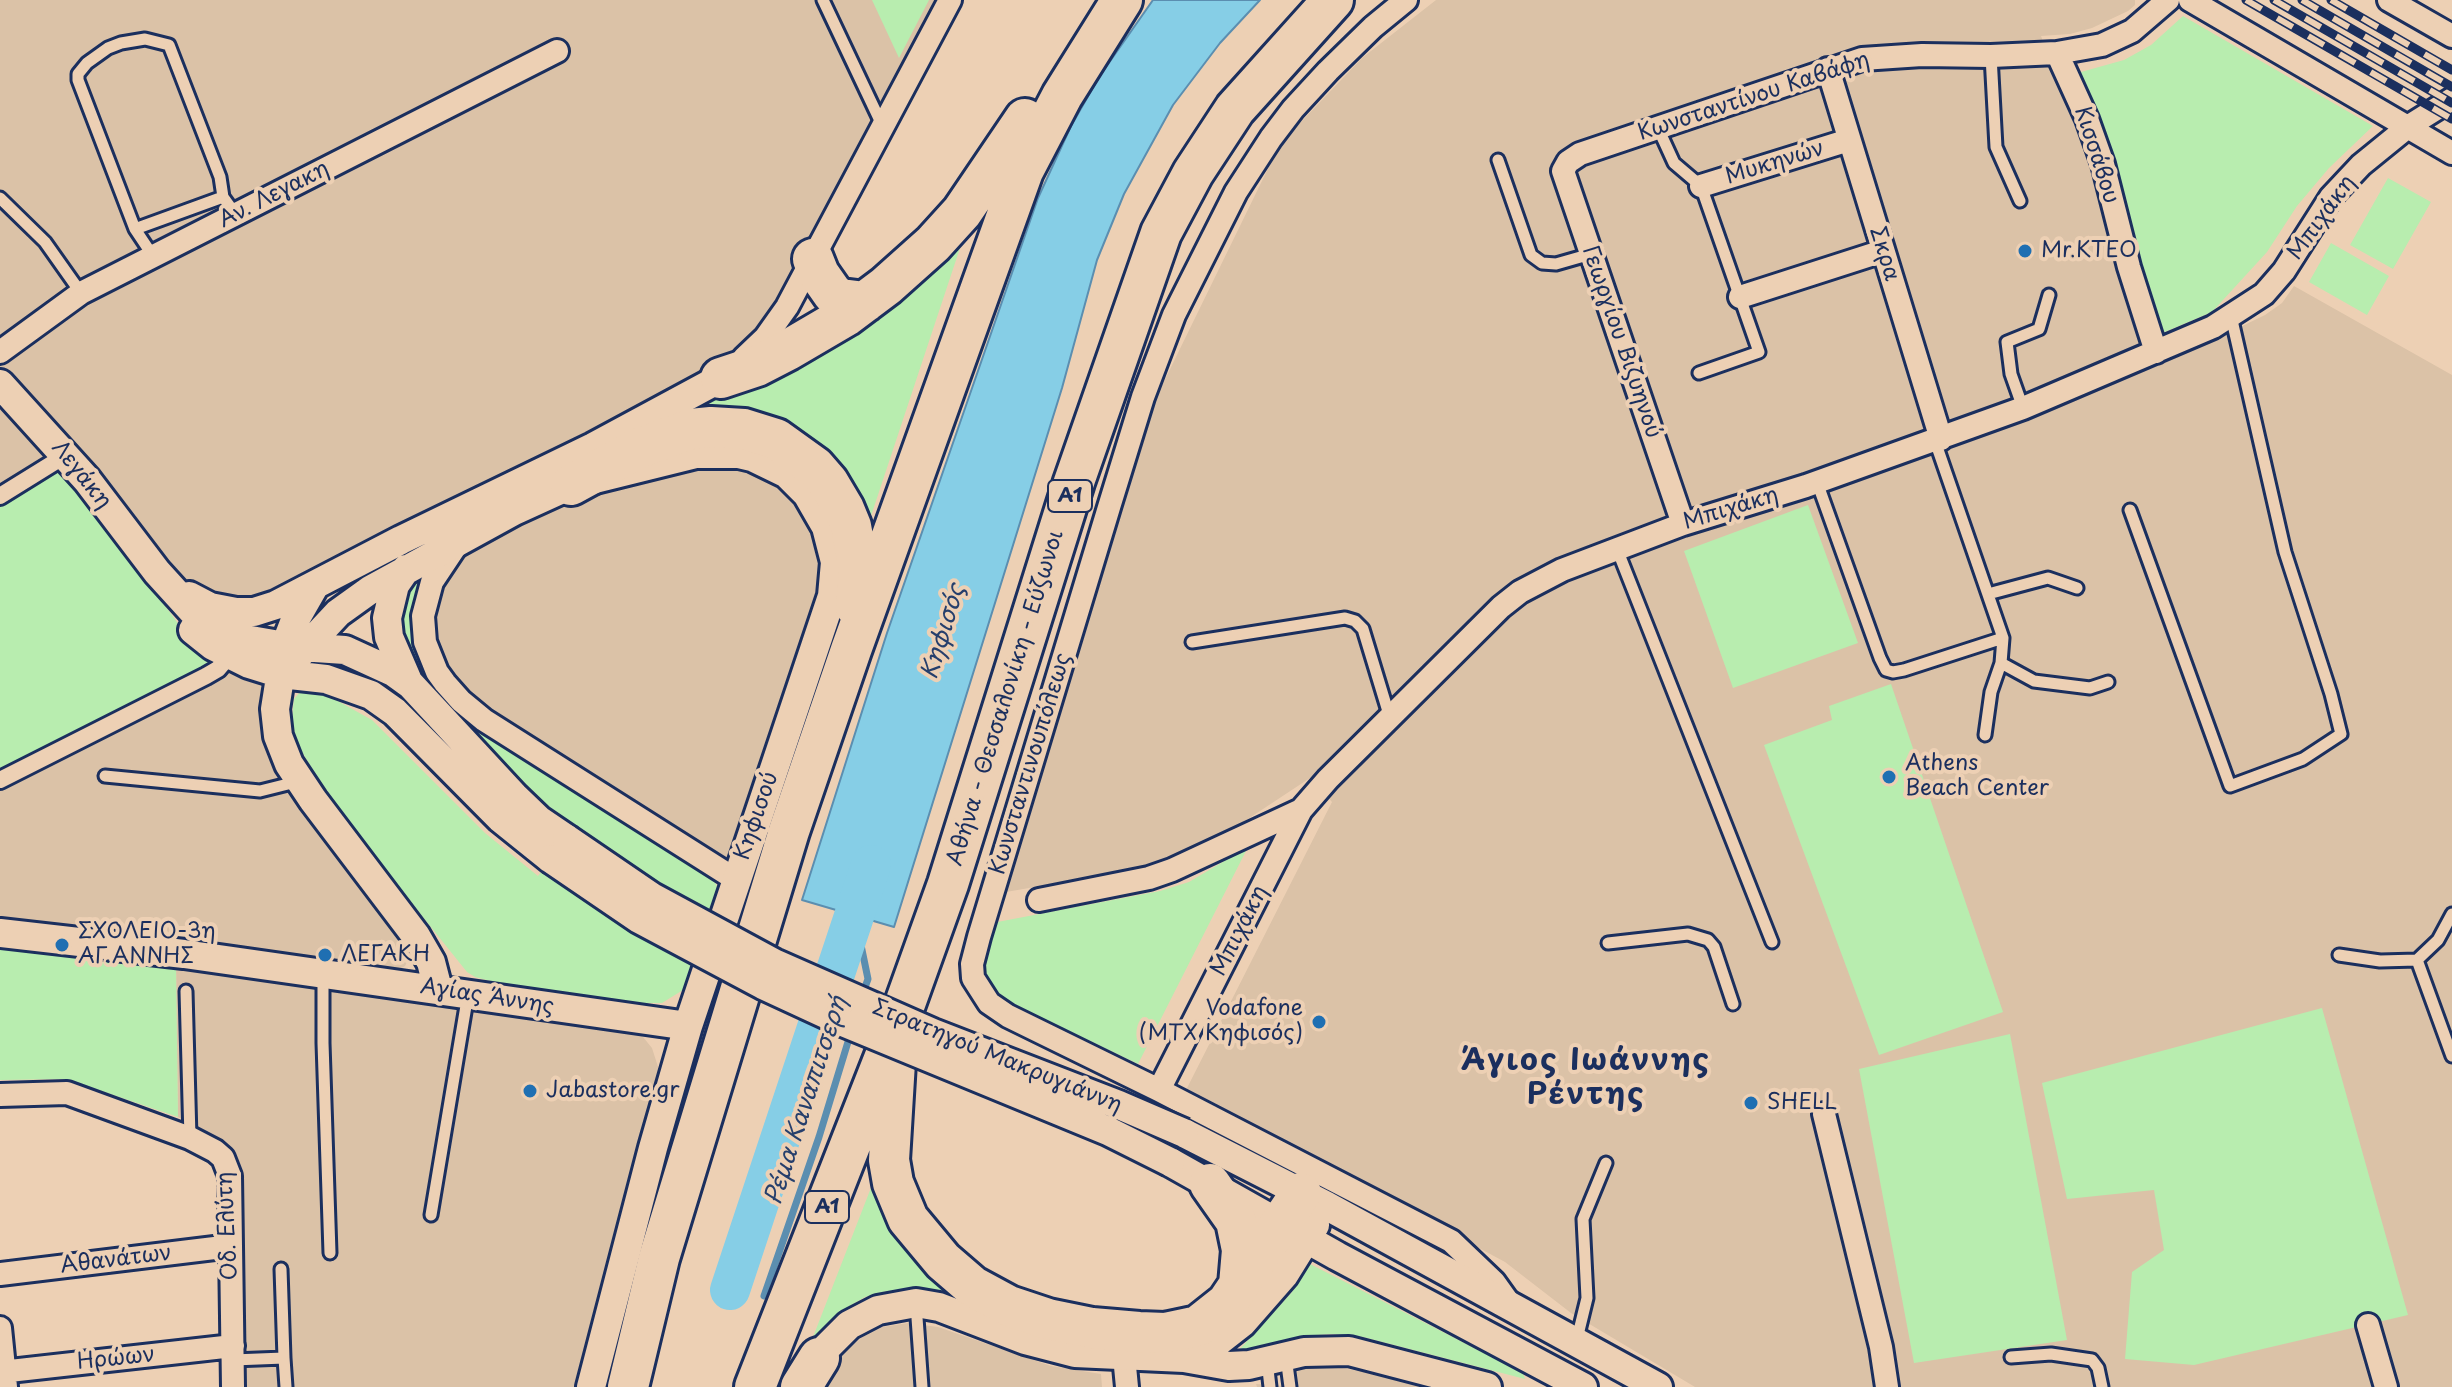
<!DOCTYPE html>
<meta charset="utf-8">
<style>
body{margin:0}
canvas{display:block;background:#edd0b4}
</style>
<canvas width="2452" height="1387"></canvas>
<script>
const g = document.querySelector('canvas').getContext('2d');
g.lineJoin = 'round';
function paint(path, color) {
  g.fillStyle = color;
  g.fill(path, 'evenodd');
}
function toPath(rows) {
  const path = new Path2D();
  for (const r of rows) {
    path.moveTo(r[0], r[1]);
    for (let i = 2; i < r.length; i += 2) path.lineTo(r[i], r[i + 1]);
  }
  return path;
}
function strokePath(path, color, width, dash) {
  g.strokeStyle = color;
  g.lineWidth = width;
  g.lineCap = dash ? 'butt' : 'round';
  g.setLineDash(dash || []);
  g.stroke(path);
}
function label(font, color, halo, rows, align = 'center') {
  g.font = font + ' "Playpen Sans",sans-serif';
  g.lineWidth = 8;
  g.setLineDash([]);
  g.textBaseline = 'middle';
  g.strokeStyle = halo;
  g.fillStyle = color;
  for (const [text, x, y, turn = 0] of rows) {
    g.save();
    g.translate(x, y);
    g.rotate((+turn || 0) * Math.PI / 180);
    g.textAlign = isNaN(turn) ? turn : align;
    if (halo) g.strokeText(text, 0, 0);
    g.fillText(text, 0, 0);
    g.restore();
  }
}
paint(toPath([
 [0,0,937,0,790,277,749,345,648,406,314,577,240,605,185,585,0,371],
 [1436,0,2135,0,2135,5,2128,11,2092,28,2070,34,2041,36,2097,185,2148,367,2191,351,2265,315,2282,303,2294,286,2452,375,2452,1387,1695,1387,1571,1313,1505,1262,1186,1090,1332,802,1310,778,1216,840,1133,870,1006,892,1154,402,1280,144,1362,58],
 [0,395,54,454,0,488],
 [738,461,793,489,829,562,732,869,465,697,435,652,433,599,465,548,517,517,679,464],
 [232,671,255,680,261,687,412,953,405,966,398,970,390,972,0,919,0,787],
 [176,965,631,1030,643,1037,652,1048,660,1073,580,1387,244,1387,242,1173,236,1153,228,1144,178,1117],
 [908,1323,938,1327,1051,1366,1101,1374,1102,1387,823,1387,829,1371,849,1348,864,1336,883,1327],
 [1330,1366,1364,1372,1421,1387,1257,1387,1256,1384,1298,1387,1297,1372,1302,1367]
]), '#dbc2a7');
paint(toPath([
 [872,0,929,0,899,58],
 [2183,16,2373,126,2329,168,2297,206,2267,252,2212,312,2160,334,2078,82,2081,72,2124,60,2151,45],
 [2388,178,2431,202,2393,269,2350,245],
 [957,238,962,242,866,531,683,411],
 [2331,243,2389,276,2367,315,2309,282],
 [62,466,180,626,200,648,213,657,204,668,0,771,0,505],
 [1808,505,1858,643,1733,688,1684,551],
 [418,579,420,584,414,596,411,617,417,651,427,675,424,677,415,667,399,633,402,600],
 [1891,684,2003,1012,1879,1055,1764,745,1832,720,1829,706],
 [307,690,327,695,372,720,485,833,538,876,576,827,562,818,502,765,457,715,710,877,716,884,719,893,718,902,687,984,683,990,662,1003,637,1003,494,982,475,977,467,972,365,845,314,772,296,742,292,718,294,699,301,691],
 [1248,847,1138,1064,1004,1000,990,988,982,972,981,957,992,923,1160,891,1189,882],
 [0,944,176,965,178,1117,66,1079,0,1080],
 [2322,1008,2408,1315,2194,1365,2125,1359,2132,1272,2164,1250,2154,1190,2067,1199,2042,1083],
 [2010,1034,2067,1340,1914,1363,1859,1069],
 [874,1180,954,1296,907,1289,883,1292,865,1297,848,1307,813,1337],
 [1310,1264,1523,1373,1525,1379,1363,1337,1332,1334,1302,1336,1254,1349,1238,1351,1292,1292]
]), '#b8edaf');
const water = toPath([
 [1153,0,1260,0,1220,43,1173,105,1124,194,1097,260,1062,388,894,927,802,900,887,633,1038,198,1071,126,1099,77,1153,0]
]);
paint(water, '#86cee6');
strokePath(water, '#5b8eb0', 2);
strokePath(toPath([
 [855,916,868,979,863,993],
 [764,1296,819,1137,851,1032]
]), '#5b8eb0', 7);
strokePath(toPath([
 [730,1290,871,865]
]), '#86cee6', 40);
const service = toPath([
 [823,0,883,127],
 [1991,56,1996,147,2020,201],
 [1658,128,1674,163,1701,186,1759,352,1699,373],
 [1498,160,1531,255,1542,263,1556,264,1591,254],
 [0,198,45,242,81,293],
 [135,229,223,197],
 [153,256,135,229,78,80,78,74,87,63,108,48,121,43,145,39,169,45,220,177,223,197,236,215],
 [2023,408,2011,374,2007,342,2039,329,2049,295],
 [1935,441,2003,638,2001,663,1991,692,1985,735],
 [1817,482,1880,658,1886,670,1893,672,1904,670,2003,638],
 [2130,510,2230,786,2303,759,2341,734,2331,694,2285,552,2231,316],
 [1617,549,1772,942],
 [1988,594,2048,578,2077,588],
 [1192,642,1345,618,1355,621,1363,629,1390,718],
 [2001,663,2034,681,2090,688,2108,682],
 [105,776,260,791,300,781],
 [1608,943,1688,934,1708,940,1714,947,1733,1004],
 [2339,955,2380,961,2417,960,2438,940,2452,914],
 [2417,960,2452,1056],
 [323,974,323,1043,330,1253],
 [186,991,190,1138],
 [431,1215,468,994],
 [281,1269,284,1358],
 [916,1304,922,1387],
 [1576,1343,1587,1298,1583,1219,1606,1163],
 [1286,1357,1290,1387],
 [2011,1357,2051,1354,2092,1360,2098,1368,2102,1387],
 [233,1360,284,1358,286,1387],
 [1267,1361,1270,1387]
]);
const pedestrian = toPath([
 [0,496,66,455],
 [0,780,206,676,218,669,230,655]
]);
const minor = toPath([
 [1406,0,1373,27,1328,71,1293,109,1271,138,1236,192,1174,315,1143,397,1110,504,979,937,972,964,973,978,989,1003,1008,1016,1159,1090,1451,1241,1494,1282,1509,1303],
 [2190,0,2452,153],
 [2389,0,2452,36],
 [2057,53,2087,119,2103,164,2129,267,2156,352],
 [1828,69,1941,439],
 [1701,186,1849,140],
 [1740,297,1883,251],
 [0,352,81,293,557,51],
 [744,358,765,338,787,307,950,0],
 [1683,524,1563,171,1568,162,1580,154,1862,59,1922,55,1991,56,2057,53,2102,45,2132,31,2168,0],
 [456,546,432,582,423,616,425,642,437,672,445,683,461,701,484,720,735,879],
 [1039,900,1149,878,1172,870,1301,810],
 [1159,1090,1301,810,1328,779,1501,607,1520,592,1562,570,1683,524,1806,486,2023,408,2213,327,2264,294,2284,271,2331,197,2361,165,2409,126,2452,99],
 [0,1095,67,1093,190,1138,215,1151,223,1158,230,1176,233,1387],
 [1824,1114,1881,1347,1887,1387],
 [0,1274,231,1246],
 [2368,1325,2386,1387],
 [0,1328,6,1387],
 [1124,1356,1127,1387],
 [0,1372,233,1346]
]);
const tertiary = toPath([
 [0,384,87,480,157,572,197,616,214,627,245,639,285,646,345,650,393,672,411,685,514,796,539,820,567,839],
 [406,569,395,585,387,618,389,637,408,681],
 [315,585,295,620,285,646,275,709,278,736,289,764,313,800,416,936,431,962,438,989],
 [189,596,210,607,236,612,254,612,276,605,401,540,593,447,721,378],
 [193,630,213,646,249,664,281,674,326,679,371,695,395,712,500,818,551,859],
 [281,674,338,613,370,590,514,511,571,485,696,454,739,454,752,457,787,474,807,494,826,527,835,562,832,596,688,1026,653,1148,591,1387],
 [0,933,184,954,688,1026],
 [1184,1133,1327,1206,1658,1387],
 [1170,1162,1337,1256,1583,1387],
 [1184,1358,1210,1348,1242,1323,1284,1275,1315,1225],
 [813,1372,819,1358,827,1347,849,1325,878,1310,916,1303,939,1307,1025,1340,1075,1353,1184,1358,1229,1366,1249,1365,1304,1352,1349,1351,1487,1387]
]);
const motorway = toPath([
 [813,259,819,274,833,294,841,299,865,302],
 [721,378,757,366,788,350,846,316,886,286,933,244,962,212,1025,119],
 [571,485,637,449,691,429,711,427,744,429,776,439,815,467,828,482,844,509,851,526,859,570,856,607],
 [895,1062,889,1160,893,1183,908,1219,943,1261,972,1286,1009,1306,1048,1319,1092,1328,1139,1332,1165,1333,1198,1326,1227,1303,1301,1193],
 [1210,1184,1236,1221,1242,1250,1239,1285],
 [628,1387,659,1258,789,831,851,650,1023,171,1062,96,1122,0],
 [755,1387,897,1026,948,884,1074,482,1161,233,1193,173,1235,109,1333,0],
 [801,1387,819,1358]
]);
strokePath(service, '#1b2f5e', 17);
strokePath(pedestrian, '#1b2f5e', 22);
strokePath(minor, '#1b2f5e', 28);
strokePath(tertiary, '#1b2f5e', 34);
strokePath(motorway, '#1b2f5e', 46);
strokePath(service, '#edd0b4', 11);
strokePath(pedestrian, '#edd0b4', 16);
strokePath(minor, '#edd0b4', 22);
strokePath(tertiary, '#edd0b4', 28);
strokePath(motorway, '#edd0b4', 40);
const rail = toPath([
 [2246,0,2452,119],
 [2274,0,2452,103],
 [2302,0,2452,87],
 [2331,0,2452,70]
]);
strokePath(rail, '#1b2f5e', 9);
strokePath(rail, '#edd0b4', 6, [18]);
const tertiaryBridge = toPath([
 [567,839,652,897,774,963,933,1033,1119,1105,1184,1133],
 [551,859,639,919,763,985,843,1022,1108,1131,1170,1162]
]);
strokePath(tertiaryBridge, '#1b2f5e', 34, []);
strokePath(tertiaryBridge, '#edd0b4', 28);
for (const [x, y, r, color] of [
 [2025,251,8,"#1f6fb2"],
 [1889,777,8,"#1f6fb2"],
 [62,945,8,"#1f6fb2"],
 [325,955,8,"#1f6fb2"],
 [1319,1022,8,"#1f6fb2"],
 [530,1091,8,"#1f6fb2"],
 [1751,1103,8,"#1f6fb2"]
]) {
  const dot = new Path2D();
  dot.arc(x, y, r, 0, 2 * Math.PI);
  g.fillStyle = color;
  g.fill(dot);
  strokePath(dot, '#edd0b4', 3);
}
for (const [x, y, w] of [
 [1070,496,44],
 [827,1207,44]
]) {
  const box = new Path2D();
  box.roundRect(x - w / 2, y - 16, w, 32, 6);
  g.fillStyle = '#edd0b4';
  g.fill(box);
  strokePath(box, '#1b2f5e', 2);
}
label('bold 20px', '#1b2f5e', null, [
 ["Α1",1070,496],
 ["Α1",827,1207]
]);
label('22px', '#1b2f5e', '#edd0b4', [
 ["Κωνσταντίνου Καβάφη",1754,97,-18],
 ["Κισσάβου",2096,155,72],
 ["Μυκηνών",1775,163,-17],
 ["Αν. Λεγακη",274,195,-27],
 ["Μπιχάκη",2322,218,-54],
 ["Σκρα",1884,254,73],
 ["Γεωργίου Βιζυηνού",1621,342,71],
 ["Λεγάκη",81,475,51],
 ["Μπιχάκη",1731,509,-17],
 ["Αθήνα - Θεσσαλονίκη - Εύζωνοι",1006,698,-73],
 ["Κωνσταντινουπόλεως",1031,764,-73],
 ["Κηφισού",757,816,-71],
 ["Μπιχάκη",1240,931,-63],
 ["Αγίας Άννης",487,997,9],
 ["Στρατηγού Μακρυγιάννη",997,1057,22],
 ["Οδ. Ελύτη",228,1226,-93],
 ["Αθανάτων",116,1260,-7],
 ["Ηρώων",116,1359,-6]
]);
label('22px', '#1b2f5e', '#edd0b4', [
 ["Mr.KTEO",2041,251],
 ["Athens",1905,764],
 ["Beach Center",1905,789],
 ["ΣΧΟΛΕΙΟ-3η",78,932],
 ["ΑΓ.ΑΝΝΗΣ",78,957],
 ["ΛΕΓΑΚΗ",341,955],
 ["Vodafone",1303,1009,"right"],
 ["(MTX Κηφισός)",1303,1034,"right"],
 ["Jabastore.gr",546,1091],
 ["SHELL",1767,1103]
], 'left');
label('italic 24px', '#263f6c', '#edd0b4', [
 ["Κηφισός",944,632,-73],
 ["Ρέμα Καναπιτσερή",807,1101,-72]
]);
g.letterSpacing = '2px';
label('bold 30px', '#1b2f5e', '#edd0b4', [
 ["Άγιος Ιωάννης",1586,1062],
 ["Ρέντης",1586,1096]
]);
g.letterSpacing = '0px';
</script>
